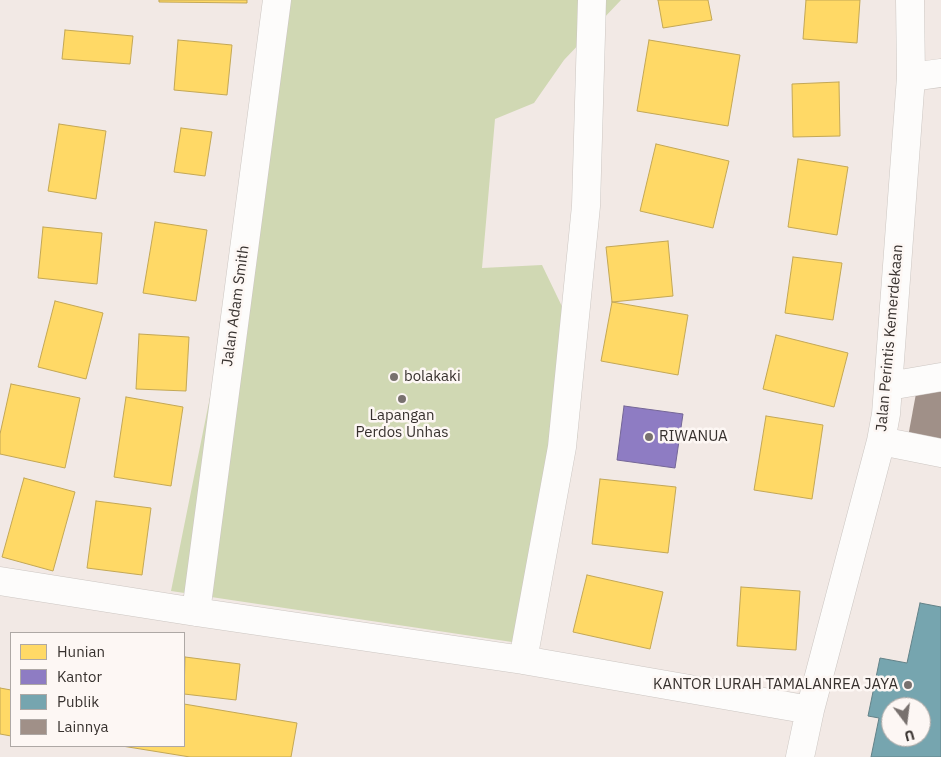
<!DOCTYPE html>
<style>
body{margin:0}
#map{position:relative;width:941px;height:757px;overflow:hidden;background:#f2e9e5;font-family:"IBM Plex Sans",sans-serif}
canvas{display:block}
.legend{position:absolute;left:10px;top:632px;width:175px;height:115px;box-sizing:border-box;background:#fdf7f4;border:1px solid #aea8a5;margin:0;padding:6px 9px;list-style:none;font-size:15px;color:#37312e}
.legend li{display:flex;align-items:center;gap:10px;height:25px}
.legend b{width:25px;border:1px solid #aea8a5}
.north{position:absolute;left:881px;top:697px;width:50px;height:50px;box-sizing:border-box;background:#fdf7f4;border:1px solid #aea8a5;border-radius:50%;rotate:165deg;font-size:14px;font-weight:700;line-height:20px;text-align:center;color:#37312e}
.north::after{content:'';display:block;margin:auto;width:18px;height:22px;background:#78716e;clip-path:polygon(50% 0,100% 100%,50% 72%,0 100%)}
</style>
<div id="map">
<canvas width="941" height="757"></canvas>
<ul class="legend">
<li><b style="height:14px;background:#ffd966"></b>Hunian</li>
<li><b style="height:14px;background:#8e7cc3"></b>Kantor</li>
<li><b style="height:14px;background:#76a5af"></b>Publik</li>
<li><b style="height:14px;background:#a09088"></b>Lainnya</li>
</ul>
<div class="north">U</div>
</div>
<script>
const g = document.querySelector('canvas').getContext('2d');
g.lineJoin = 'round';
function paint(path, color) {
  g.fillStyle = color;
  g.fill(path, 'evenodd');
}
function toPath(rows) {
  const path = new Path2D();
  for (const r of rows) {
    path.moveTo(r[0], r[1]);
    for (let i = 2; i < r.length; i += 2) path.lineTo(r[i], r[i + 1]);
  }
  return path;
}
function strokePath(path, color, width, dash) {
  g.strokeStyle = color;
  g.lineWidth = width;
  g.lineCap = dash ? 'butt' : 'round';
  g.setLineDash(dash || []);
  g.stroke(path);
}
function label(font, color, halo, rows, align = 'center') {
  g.font = font + ' "IBM Plex Sans",sans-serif';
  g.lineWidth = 5;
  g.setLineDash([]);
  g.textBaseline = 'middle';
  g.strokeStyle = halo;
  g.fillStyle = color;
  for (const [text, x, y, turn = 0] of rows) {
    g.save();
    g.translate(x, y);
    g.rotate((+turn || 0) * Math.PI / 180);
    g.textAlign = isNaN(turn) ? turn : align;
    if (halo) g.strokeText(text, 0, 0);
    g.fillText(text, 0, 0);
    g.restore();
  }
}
paint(toPath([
 [279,0,621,0,564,60,534,103,495,119,482,268,542,265,569,321,578,434,532,645,171,591,248,208]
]), '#d0d8b3');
const homes = toPath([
 [159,0,247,0,247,3,159,2,159,0],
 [658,0,708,0,712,20,663,28,658,0],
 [806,0,860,0,857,43,803,39,806,0],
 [65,30,133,36,130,64,62,59,65,30],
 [178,40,232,45,227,95,174,90,178,40],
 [649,40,740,55,728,126,637,111,649,40],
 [839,82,840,136,793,137,792,84,839,82],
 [59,124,106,131,96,199,48,191,59,124],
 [181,128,212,132,205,176,174,172,181,128],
 [656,144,729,161,713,228,640,211,656,144],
 [798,159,848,167,837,235,788,227,798,159],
 [155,222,207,230,196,301,143,293,155,222],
 [43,227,102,233,97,284,38,278,43,227],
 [668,241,673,296,612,302,606,247,668,241],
 [793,257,842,263,833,320,785,313,793,257],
 [55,301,103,313,86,379,38,367,55,301],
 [612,302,688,315,678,375,601,361,612,302],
 [139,334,189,337,186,391,136,389,139,334],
 [776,335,848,353,834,407,763,389,776,335],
 [11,384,80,398,65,468,0,454,0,434,11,384],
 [126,397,183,407,171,486,114,477,126,397],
 [766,416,823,425,812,499,754,490,766,416],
 [24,478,75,492,53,571,2,557,24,478],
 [600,479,676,487,668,553,592,544,600,479],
 [96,501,151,508,142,575,87,568,96,501],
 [587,575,663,592,650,649,573,632,587,575],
 [741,587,800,591,796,650,737,646,741,587],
 [185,657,240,664,236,700,184,694,185,657],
 [0,688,11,690,11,736,0,734,0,688],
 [184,704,297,723,291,757,190,757,122,746,184,746,184,704]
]);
paint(homes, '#ffd966');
strokePath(homes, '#c3a755', 1);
const offices = toPath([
 [624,406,683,414,675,468,617,460,624,406]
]);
paint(offices, '#8e7cc3');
strokePath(offices, '#746696', 1);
const public = toPath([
 [920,603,941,607,941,757,871,757,879,718,868,716,880,658,907,663,920,603],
 [891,707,921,707,921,737,891,737,891,707]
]);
paint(public, '#76a5af');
strokePath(public, '#638288', 1);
paint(toPath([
 [917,388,941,392,941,443,908,437]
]), '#a09088');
const minor = toPath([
 [911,77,941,73],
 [889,386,941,377],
 [881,441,941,453],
 [0,581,196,612,523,660,810,710],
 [196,612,277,0],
 [523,660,562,447,586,206,592,0],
 [800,757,810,710,881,441,886,414,911,77,910,0]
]);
strokePath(minor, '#ccc6c2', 29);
strokePath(minor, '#fdfcfb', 28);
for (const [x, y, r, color] of [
 [394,377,5,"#78716e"],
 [402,399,5,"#78716e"],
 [649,437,5,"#78716e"],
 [908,685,5,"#78716e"]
]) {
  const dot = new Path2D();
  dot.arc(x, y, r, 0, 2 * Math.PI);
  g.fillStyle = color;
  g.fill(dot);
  strokePath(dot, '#fdf7f4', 2);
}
label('15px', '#37312e', '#fdf7f4', [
 ["Jalan Adam Smith",236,306,-82],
 ["Jalan Perintis Kemerdekaan",890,338,-85]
]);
label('15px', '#37312e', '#fdf7f4', [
 ["bolakaki",404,377],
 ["Lapangan",402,416,"center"],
 ["Perdos Unhas",402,433,"center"],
 ["RIWANUA",659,437],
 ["KANTOR LURAH TAMALANREA JAYA",898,685,"right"]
], 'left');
</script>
